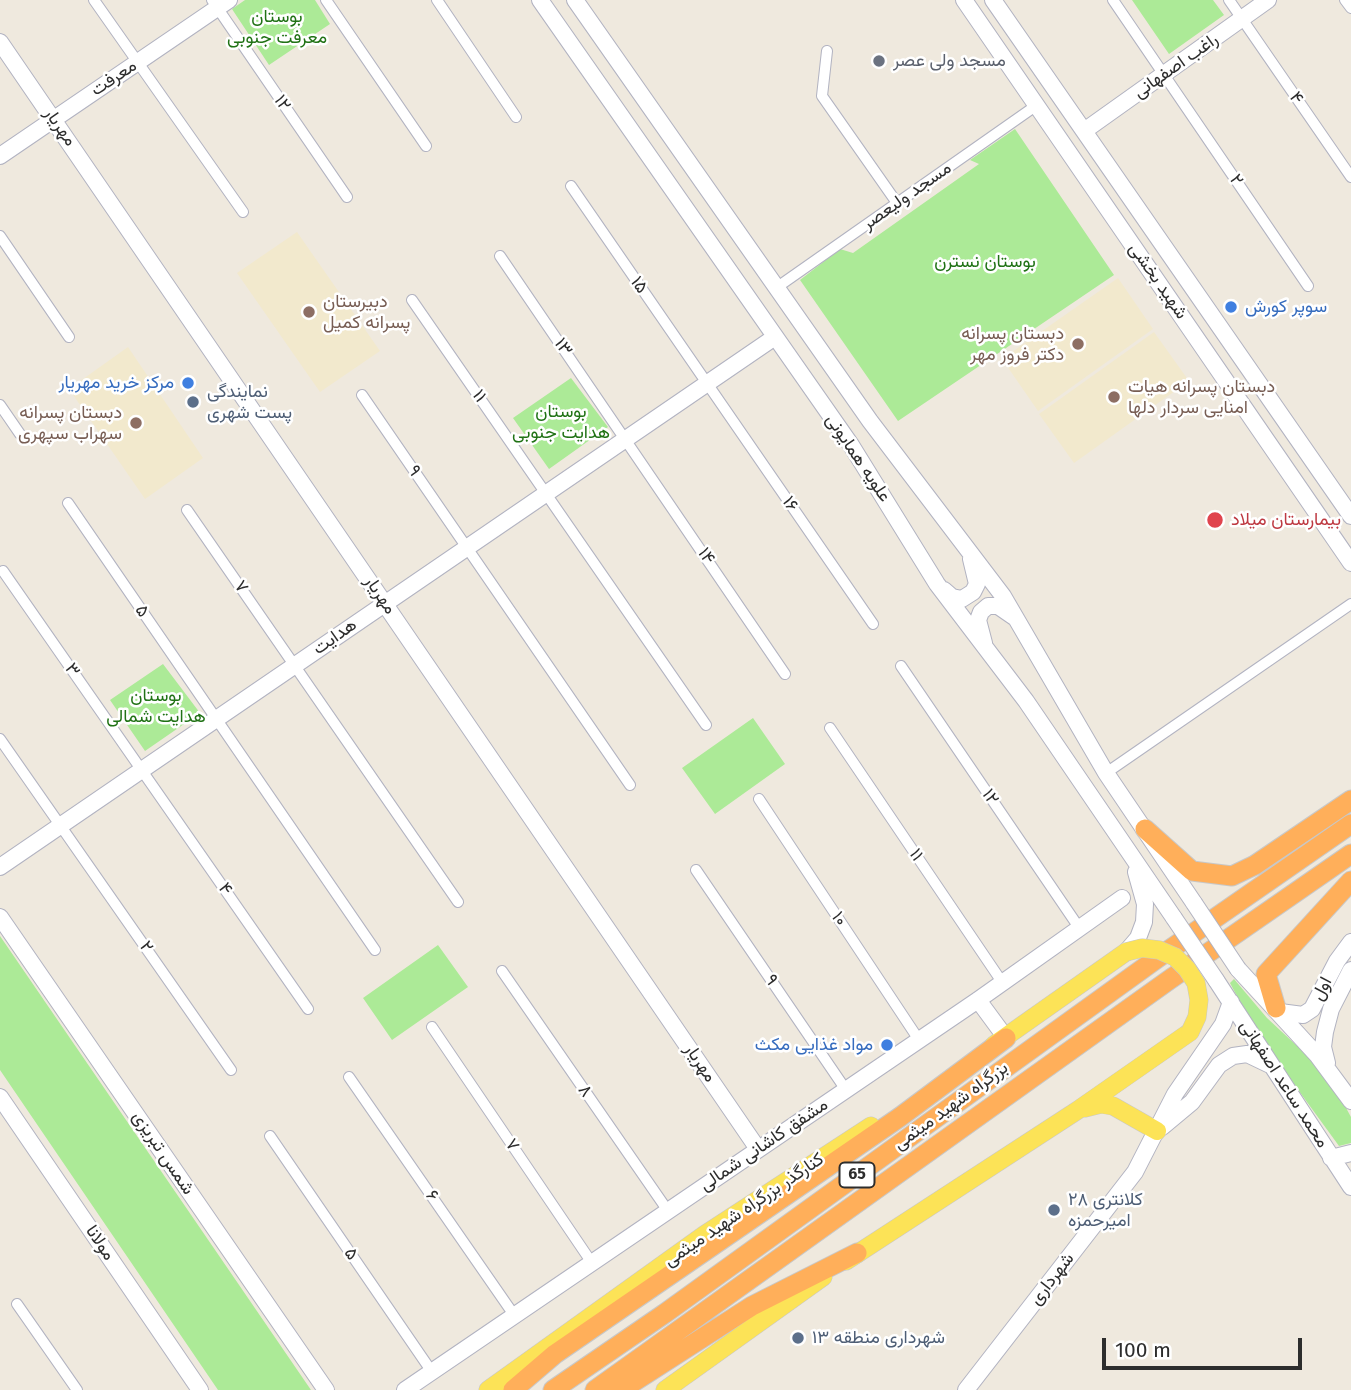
<!DOCTYPE html>
<meta charset="utf-8">
<style>
body{margin:0}
#map{position:relative;width:1351px;height:1390px;overflow:hidden;background:#efe9de;font-family:"Fira Sans",sans-serif}
canvas{display:block}
.scale{position:absolute;left:1102px;top:1338px;width:200px;height:32px;box-sizing:border-box;border:4px solid #2d2d2d;border-top:0;padding-left:9px;font-size:21px;line-height:24px;white-space:nowrap;color:#2d2d2d;-webkit-text-stroke:5px #fff;paint-order:stroke}
</style>
<div id="map">
<canvas width="1351" height="1390"></canvas>
<div class="scale">100 m</div>
</div>
<script>
const g = document.querySelector('canvas').getContext('2d');
g.lineJoin = 'round';
function paint(path, color) {
  g.fillStyle = color;
  g.fill(path, 'evenodd');
}
function toPath(rows) {
  const path = new Path2D();
  for (const r of rows) {
    path.moveTo(r[0], r[1]);
    for (let i = 2; i < r.length; i += 2) path.lineTo(r[i], r[i + 1]);
  }
  return path;
}
function strokePath(path, color, width, dash) {
  g.strokeStyle = color;
  g.lineWidth = width;
  g.lineCap = dash ? 'butt' : 'round';
  g.setLineDash(dash || []);
  g.stroke(path);
}
function label(font, color, halo, rows, align = 'center') {
  g.font = font + ' "Fira Sans",Vazirmatn,sans-serif';
  g.lineWidth = 5;
  g.setLineDash([]);
  g.textBaseline = 'middle';
  g.strokeStyle = halo;
  g.fillStyle = color;
  for (const [text, x, y, turn = 0] of rows) {
    g.save();
    g.translate(x, y);
    g.rotate((+turn || 0) * Math.PI / 180);
    g.textAlign = isNaN(turn) ? turn : align;
    if (halo) g.strokeText(text, 0, 0);
    g.fillText(text, 0, 0);
    g.restore();
  }
}
paint(toPath([
 [297,232,380,351,320,392,237,273],
 [1118,278,1153,329,1038,411,1002,359],
 [1154,332,1189,381,1074,463,1039,414],
 [128,347,203,458,145,499,69,389]
]), '#f2e9cd');
paint(toPath([
 [245,0,315,0,330,24,269,65,232,9],
 [1132,0,1213,0,1224,15,1169,54],
 [1015,129,1114,275,898,421,800,280,840,249,853,253,979,164,970,160],
 [571,378,608,427,549,469,513,418],
 [163,664,200,713,145,751,110,700],
 [753,718,785,764,715,814,682,768],
 [0,936,311,1390,218,1390,0,1070],
 [438,945,468,987,392,1040,363,998],
 [1234,979,1267,1018,1310,1058,1340,1097,1351,1117,1351,1143,1339,1146,1256,1032,1230,983]
]), '#acea97');
const street = toPath([
 [94,0,243,212],
 [212,0,347,197],
 [326,0,426,146],
 [437,0,516,117],
 [1113,0,1308,286],
 [1229,0,1351,177],
 [1345,0,1351,8],
 [827,51,822,96,897,203],
 [571,186,873,624],
 [0,236,69,337],
 [500,256,785,674],
 [776,288,1037,105],
 [412,300,706,725],
 [362,395,630,785],
 [0,405,20,434],
 [68,503,375,950],
 [187,510,458,902],
 [3,571,308,1009],
 [901,666,1080,929],
 [830,728,1002,982],
 [0,739,231,1070],
 [1106,773,1351,604],
 [759,799,919,1040],
 [696,870,846,1090],
 [502,971,668,1211],
 [432,1027,592,1263],
 [349,1077,514,1315],
 [270,1136,432,1372],
 [17,1304,77,1390]
]);
const secondary = toPath([
 [540,0,851,445,937,584,1026,701,1174,918],
 [575,0,870,421,1003,596,1106,773,1194,903],
 [964,0,1351,563],
 [993,0,1351,516],
 [0,42,758,1149],
 [1084,131,1268,0],
 [0,156,229,0],
 [944,590,952,597,962,599,973,592,977,584,971,559],
 [984,643,978,620,981,612,988,606,998,606,1014,617],
 [0,867,775,337],
 [0,917,326,1390],
 [1126,952,1138,938,1144,922,1145,904,1136,872],
 [1238,969,1317,1055,1351,1101],
 [1216,980,1351,1187],
 [978,1000,1006,1038],
 [1280,1012,1303,1015,1312,1009,1337,961,1351,942],
 [1327,1063,1323,1047,1325,1032,1331,1009,1351,970],
 [0,1097,200,1390],
 [1162,1127,1192,1102,1219,1065,1233,1056,1247,1054,1270,1065],
 [1331,1158,1351,1153],
 [405,1390,978,1000,1122,898],
 [966,1390,1135,1172,1175,1094,1223,1024,1231,1002]
]);
const primary = toPath([
 [994,1045,1126,952],
 [1085,1108,1101,1104,1113,1106,1157,1131],
 [846,1261,1078,1110,1190,1032],
 [488,1390,704,1235,871,1126],
 [665,1390,823,1277]
]);
const highway = toPath([
 [1145,829,1192,871,1232,876,1255,865,1351,800],
 [1276,1008,1266,974,1351,881],
 [513,1390,555,1354,900,1117,1006,1038],
 [553,1390,664,1314,1159,957,1351,824],
 [595,1390,1169,980,1351,854],
 [621,1390,752,1306,857,1253]
]);
strokePath(street, '#b2b3c1', 12);
strokePath(secondary, '#b2b3c1', 18);
strokePath(primary, '#c8c8c8', 19);
strokePath(highway, '#c8c8c8', 21);
strokePath(street, '#fff', 10);
strokePath(secondary, '#fff', 16);
strokePath(primary, '#fce357', 18);
strokePath(highway, '#ffaf5a', 19);
const secondaryBridge = toPath([
 [1194,903,1238,969],
 [1174,918,1216,980]
]);
const primaryBridge = toPath([
 [1126,952,1142,948,1159,950,1175,957,1187,969,1196,983,1199,1000,1197,1017,1190,1032]
]);
strokePath(secondaryBridge, '#b2b3c1', 18, []);
strokePath(primaryBridge, '#c8c8c8', 19, []);
strokePath(secondaryBridge, '#fff', 16);
strokePath(primaryBridge, '#fce357', 18);
for (const [x, y, r, color] of [
 [879,61,7,"#6b7280"],
 [1231,307,7,"#3f7fe0"],
 [309,312,7,"#8d6e63"],
 [1078,344,7,"#8d6e63"],
 [188,383,7,"#3f7fe0"],
 [1114,397,7,"#8d6e63"],
 [193,402,7,"#5c6f8a"],
 [136,423,7,"#8d6e63"],
 [1215,520,9,"#e0444e"],
 [887,1045,7,"#3f7fe0"],
 [1054,1210,7,"#5c6f8a"],
 [798,1338,7,"#5c6f8a"]
]) {
  const dot = new Path2D();
  dot.arc(x, y, r, 0, 2 * Math.PI);
  g.fillStyle = color;
  g.fill(dot);
  strokePath(dot, '#fff', 2.5);
}
for (const [x, y, w] of [
 [857,1175,35]
]) {
  const box = new Path2D();
  box.roundRect(x - w / 2, y - 12.5, w, 25, 5);
  g.fillStyle = '#fff';
  g.fill(box);
  strokePath(box, '#2d2d2d', 2);
}
label('bold 16px', '#2d2d2d', null, [
 ["65",857,1175]
]);
label('18px', '#207215', '#fff', [
 ["بوستان",277,17],
 ["معرفت جنوبی",277,38],
 ["بوستان نسترن",985,262],
 ["بوستان",561,412],
 ["هدایت جنوبی",561,433],
 ["بوستان",156,696],
 ["هدایت شمالی",156,717]
]);
label('18px', '#5b616d', '#fff', [
 ["مسجد ولی عصر",893,61]
], 'left');
label('18px', '#2d2d2d', '#fff', [
 ["راغب اصفهانی",1176,66,-35],
 ["معرفت",114,78,-34],
 ["۴",1296,98,55],
 ["۱۲",282,103,56],
 ["مهریار",60,127,55],
 ["۲",1236,180,56],
 ["مسجد ولیعصر",907,196,-35],
 ["شهید بخشی",1158,281,55],
 ["۱۵",639,285,55],
 ["۱۳",563,347,55],
 ["۱۱",479,396,55],
 ["علویه همایونی",858,458,56],
 ["۹",414,471,55],
 ["۱۶",790,504,55],
 ["۱۴",706,556,56],
 ["۷",241,587,55],
 ["مهریار",380,595,56],
 ["۵",142,611,56],
 ["هدایت",335,637,-35],
 ["۳",72,670,55],
 ["۱۲",990,797,56],
 ["۱۱",916,855,56],
 ["۴",225,889,55],
 ["۱۰",839,919,56],
 ["۲",146,947,55],
 ["۹",771,980,56],
 ["اول",1322,989,-62],
 ["مهریار",700,1063,56],
 ["محمد ساعد اصفهانی",1284,1084,57],
 ["۸",585,1091,55],
 ["بزرگراه شهید میثمی",951,1106,-36],
 ["۷",512,1145,56],
 ["مشفق کاشانی شمالی",764,1145,-34],
 ["شمس تبریزی",163,1153,56],
 ["۶",432,1196,55],
 ["کنارگذر بزرگراه شهید میثمی",744,1210,-34],
 ["مولانا",100,1243,56],
 ["۵",351,1254,55],
 ["شهرداری",1052,1279,-52]
]);
label('18px', '#785e54', '#fff', [
 ["دبیرستان",323,302],
 ["پسرانه کمیل",323,323],
 ["دبستان پسرانه",1064,334,"right"],
 ["دکتر فروز مهر",1064,355,"right"],
 ["دبستان پسرانه هیات",1128,387],
 ["امنایی سردار دلها",1128,408],
 ["دبستان پسرانه",122,413,"right"],
 ["سهراب سپهری",122,434,"right"]
], 'left');
label('18px', '#366cbe', '#fff', [
 ["سوپر کورش",1245,307,"left"],
 ["مرکز خرید مهریار",174,383],
 ["مواد غذایی مکث",873,1045]
], 'right');
label('18px', '#4e5e75', '#fff', [
 ["نمایندگی",207,392],
 ["پست شهری",207,413],
 ["کلانتری ۲۸",1068,1200],
 ["امیرحمزه",1068,1221],
 ["شهرداری منطقه ۱۳",812,1338]
], 'left');
label('18px', '#be3a42', '#fff', [
 ["بیمارستان میلاد",1231,520]
], 'left');
</script>
